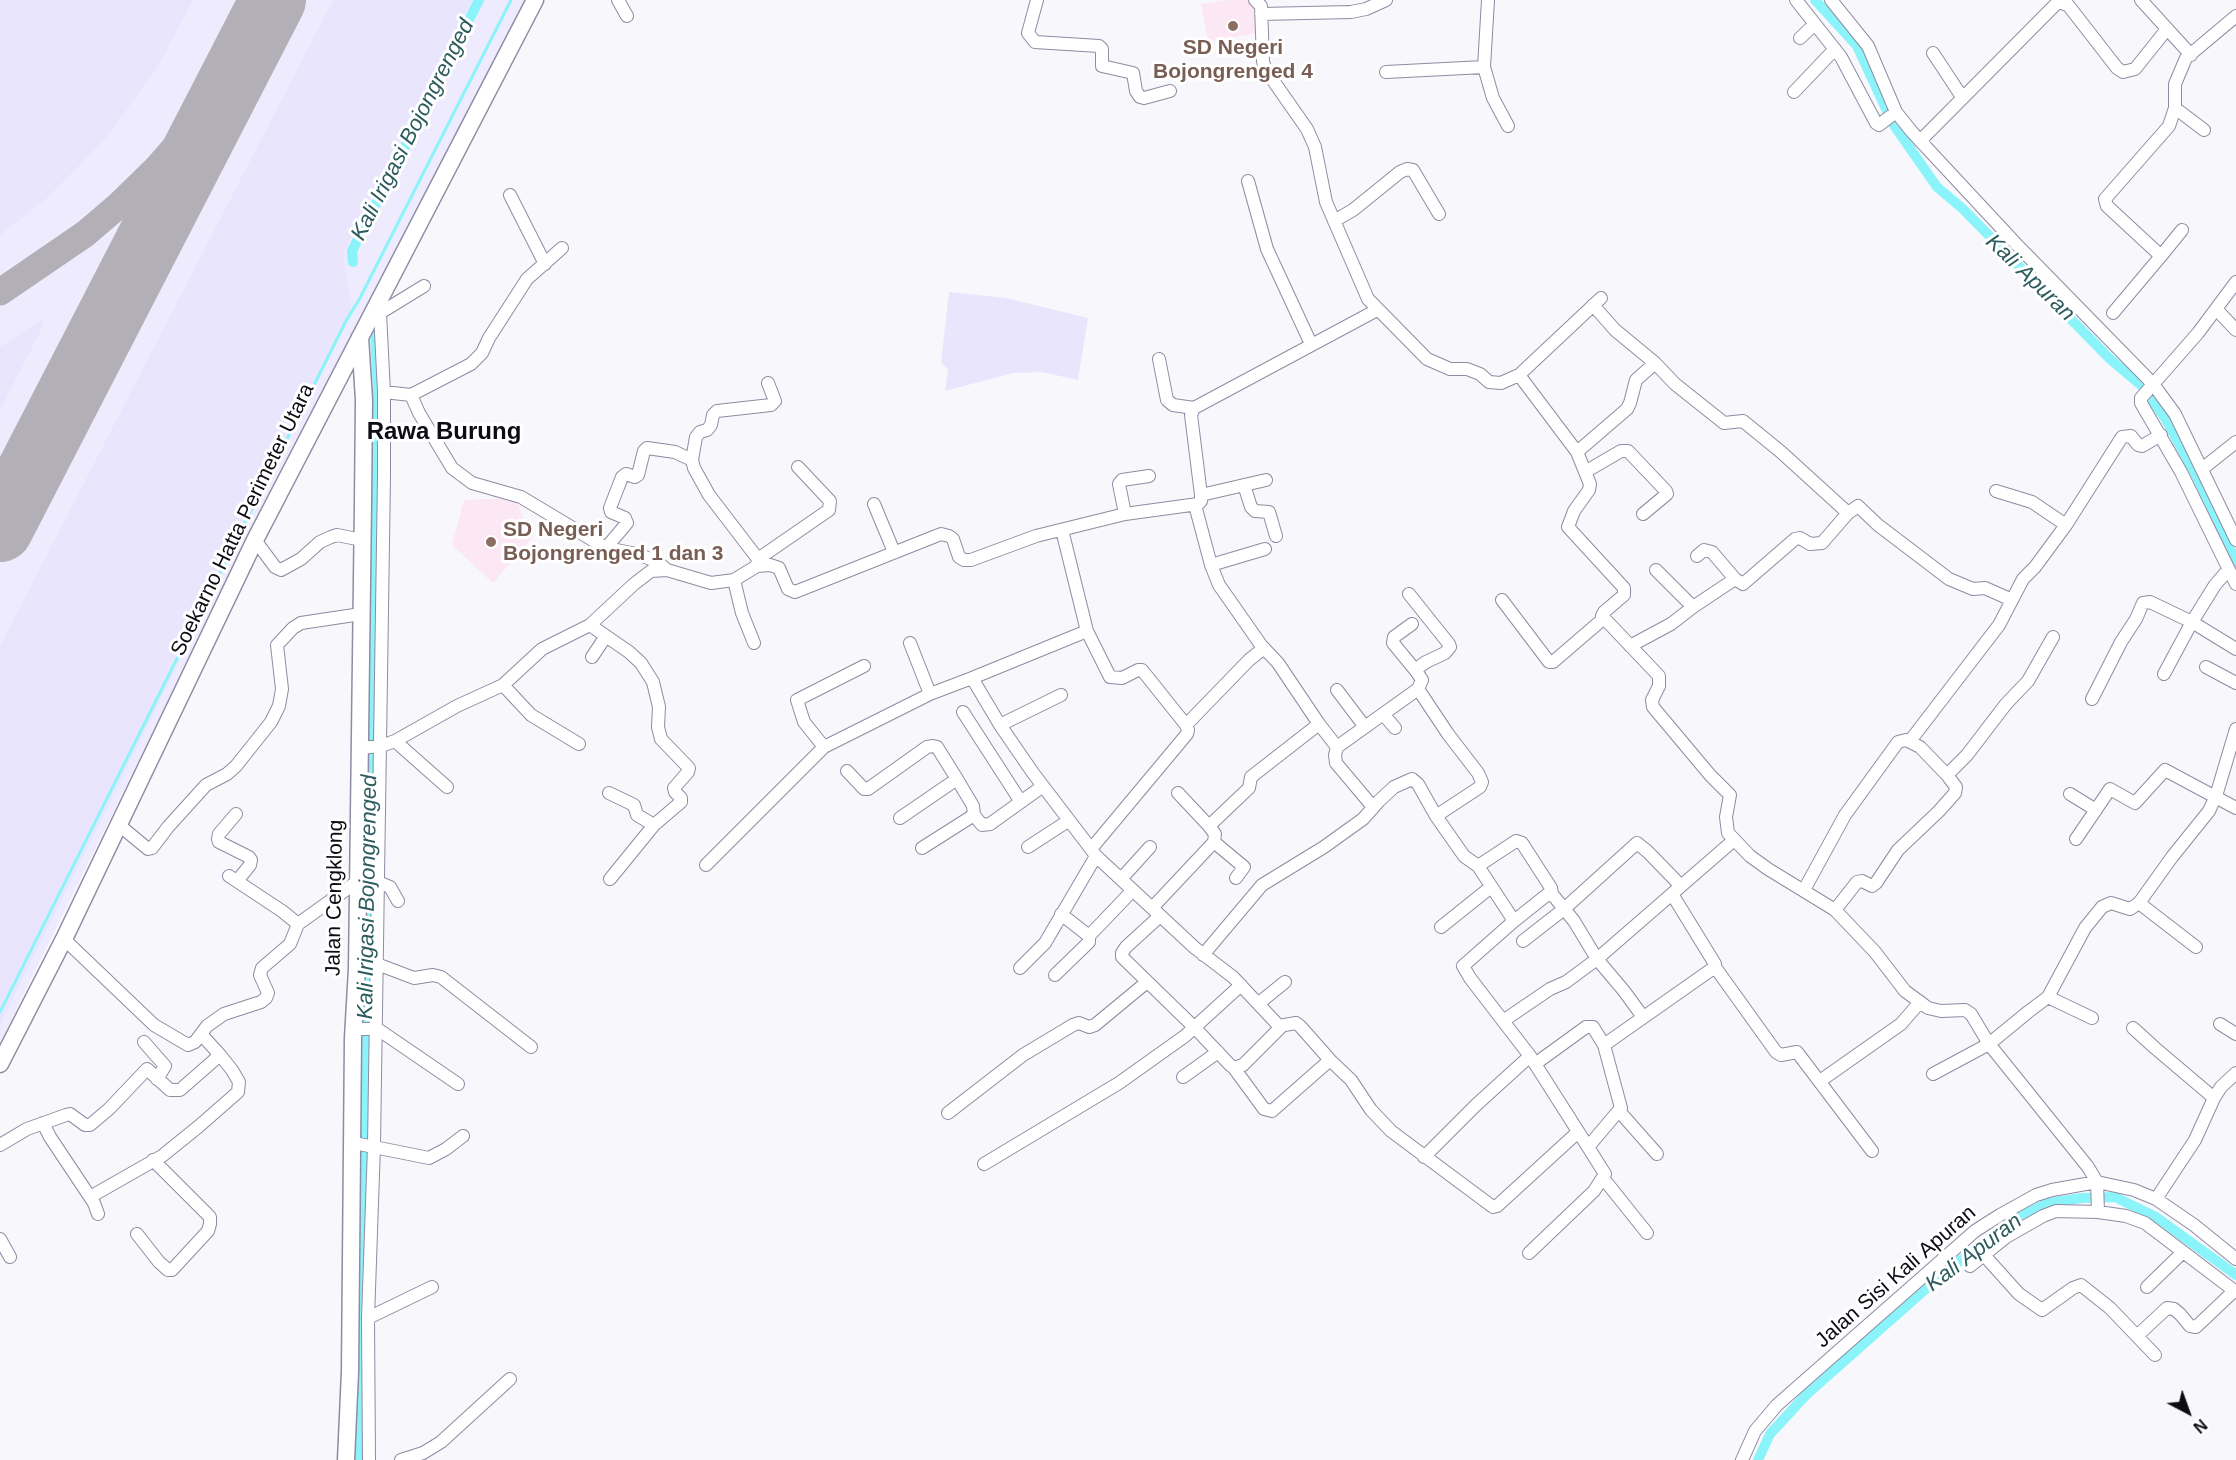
<!DOCTYPE html>
<style>
body{margin:0}
#map{position:relative;width:2236px;height:1460px;overflow:hidden;background:#f8f7fc;font-family:Arial,sans-serif}
canvas{display:block}
.north{position:absolute;left:2158px;top:1382px;width:60px;height:60px;-webkit-text-stroke:4px #fff;paint-order:stroke;rotate:139deg;font-size:16px;font-weight:700;line-height:24px;text-align:center;color:#0d0c13}
.north::after{content:'';display:block;margin:auto;width:21px;height:27px;background:#0d0c13;clip-path:polygon(50% 0,100% 100%,50% 72%,0 100%)}
</style>
<div id="map">
<canvas width="2236" height="1460"></canvas>
<div class="north">N</div>
</div>
<script>
const g = document.querySelector('canvas').getContext('2d');
g.lineJoin = 'round';
function paint(path, color) {
  g.fillStyle = color;
  g.fill(path, 'evenodd');
}
function toPath(rows) {
  const path = new Path2D();
  for (const r of rows) {
    path.moveTo(r[0], r[1]);
    for (let i = 2; i < r.length; i += 2) path.lineTo(r[i], r[i + 1]);
  }
  return path;
}
function strokePath(path, color, width, dash) {
  g.strokeStyle = color;
  g.lineWidth = width;
  g.lineCap = dash ? 'butt' : 'round';
  g.setLineDash(dash || []);
  g.stroke(path);
}
function label(font, color, halo, rows, align = 'center') {
  g.font = font + ' Arial,sans-serif';
  g.lineWidth = 6;
  g.setLineDash([]);
  g.textBaseline = 'middle';
  g.strokeStyle = halo;
  g.fillStyle = color;
  for (const [text, x, y, turn = 0] of rows) {
    g.save();
    g.translate(x, y);
    g.rotate((+turn || 0) * Math.PI / 180);
    g.textAlign = isNaN(turn) ? turn : align;
    if (halo) g.strokeText(text, 0, 0);
    g.fillText(text, 0, 0);
    g.restore();
  }
}
paint(toPath([
 [0,0,524,0,356,334,297,439,0,1042]
]), '#eeebfe');
paint(toPath([
 [1227,0,1251,0,1257,3,1262,32,1208,42,1201,4],
 [515,498,532,538,493,583,452,545,464,500]
]), '#fce7f5');
paint(toPath([
 [0,0,193,0,157,68,106,138,48,197,0,235],
 [333,0,472,0,343,253,352,311,0,1025,0,646],
 [949,292,1006,298,1088,318,1078,380,1042,372,1013,373,945,391,948,369,941,363],
 [41,320,44,324,0,410,0,347]
]), '#e9e5fd');
strokePath(toPath([
 [0,1012,346,321,360,298,511,0]
]), '#8bf4fa', 3);
strokePath(toPath([
 [1815,0,1857,46,1893,124,1937,187,1963,209,2110,359,2142,386,2165,418,2196,475,2236,562],
 [353,262,352,251,479,0],
 [358,1460,378,392,375,334],
 [1758,1460,1770,1434,1806,1395,1938,1278,2007,1224,2047,1203,2082,1198,2115,1197,2156,1217,2236,1275]
]), '#8bf4fa', 10);
strokePath(toPath([
 [0,292,85,234,119,205,157,168,192,128,221,91,256,33]
]), '#b2b0b6', 27);
strokePath(toPath([
 [0,529,273,0]
]), '#b2b0b6', 66);
const street = toPath([
 [618,0,627,16],
 [1037,0,1028,33,1035,42,1099,46,1102,49,1102,66,1133,73,1136,91,1140,97,1144,98,1170,91],
 [1255,0,1261,6,1263,61,1265,69,1307,129,1315,147,1326,202,1368,299,1427,359,1450,369,1467,369,1480,374,1489,382,1501,383,1519,375,1577,452,1590,484,1589,490,1574,511,1568,527,1624,588,1624,595,1604,612,1602,616,1659,676,1659,686,1652,700,1653,707,1710,775,1730,795,1726,817,1728,833,1750,856,1768,869,1835,910,1875,952,1905,991,1920,1002,1928,1008,1941,1011,1965,1010,1971,1014,1989,1044,2028,1012,2048,997,2085,928,2102,907,2111,903,2130,909,2139,903,2172,857,2209,811,2216,796,2236,729],
 [1488,0,1484,67,1493,98,1508,126],
 [1796,0,1841,57,1876,123,1879,125,1896,112],
 [1831,0,1868,46,1896,112,1912,132,2019,247,2153,384,2175,414,2236,540],
 [2141,0,2191,55],
 [1261,14,1351,12,1366,9,1386,0],
 [1800,38,1815,24],
 [1933,53,1962,97],
 [1386,72,1484,67],
 [1794,92,1835,49],
 [2175,108,2204,130],
 [1920,141,2058,2,2068,5,2117,68,2123,72,2135,69,2167,29],
 [1248,181,1267,249,1311,344],
 [510,195,545,264],
 [1334,221,1353,210,1400,172,1407,169,1413,170,1439,214],
 [2161,256,2182,230],
 [2236,282,2198,333,2141,398,2141,403,2181,472,2236,584],
 [1593,305,1615,330,1655,363],
 [2216,309,2236,330],
 [375,311,380,313,424,286],
 [2113,313,2161,256,2107,206,2105,199,2169,126,2175,108,2175,84,2186,58,2236,16],
 [1159,359,1167,400,1173,405,1194,408],
 [1519,375,1601,298],
 [384,392,411,395,471,364,482,353,489,338,527,279,562,248],
 [411,395,419,413,452,468,472,483,521,497,606,548,637,554,656,561,667,570],
 [1577,452,1627,409,1630,403,1636,380,1655,363,1675,384,1724,423,1743,421,1781,452,1848,513],
 [2202,469,2236,442],
 [1585,472,1621,451,1628,451,1666,491,1667,494,1643,514],
 [1244,485,1251,507,1255,511,1269,512,1276,536],
 [1996,491,2032,502,2066,525],
 [1201,495,1266,480],
 [874,504,894,552],
 [1195,505,1211,565,1219,585,1261,645,1278,663,1319,724,1337,747],
 [1125,514,1119,484,1122,480,1149,476],
 [1062,530,1087,631,1110,677,1122,678,1138,670,1142,670,1186,725,1188,730,1187,734,1091,849,1096,856,1195,948,1233,977,1279,1026,1296,1023,1300,1026,1330,1060,1351,1080,1371,1110,1391,1131,1493,1207,1497,1206,1578,1132],
 [255,540,275,567,281,570,301,559,320,542,331,537,337,535,362,540],
 [606,548,627,523,625,518,611,512,610,508,622,477,626,474,635,477,638,475,644,451,647,448,675,452,692,460],
 [1697,556,1704,550,1712,552,1735,579,1743,584,1795,539,1800,538,1810,544,1822,543,1848,513,1858,506,1878,525,1949,579,1973,589,1985,588,2012,600],
 [758,559,829,510,830,501,798,467],
 [1211,565,1265,549],
 [757,566,758,559,709,495,694,468,692,460,696,437,700,432,707,430,711,425,713,415,717,411,771,405,775,401,768,383],
 [1656,570,1693,607],
 [734,580,742,613,754,643],
 [1502,600,1549,662,1553,662,1603,619],
 [1412,624,1394,637,1393,643,1416,671],
 [590,625,629,652,641,663,653,682,659,707,658,727,661,739,689,768,688,772,674,788,675,792,681,798,681,802,654,825,610,879],
 [910,643,930,694],
 [1630,646,1671,624,1693,607,1735,579],
 [592,657,606,636],
 [2206,667,2236,683],
 [2164,674,2192,622,2236,649],
 [972,678,1000,725,1033,773,1091,849],
 [503,685,531,715,579,744],
 [1418,689,1448,734,1478,773,1482,782,1480,787,1436,816],
 [1337,690,1365,727],
 [2092,699,2121,642,2136,619,2143,603,2150,602,2192,622,2215,585,2228,570],
 [963,712,1021,802],
 [1383,714,1395,728],
 [1000,725,1061,695],
 [1186,725,1249,660,1264,648],
 [395,741,447,787],
 [1910,741,1999,625,2023,579,2035,567,2066,525,2122,437,2131,436,2138,445,2142,446,2161,435],
 [824,747,804,722,797,700,864,666],
 [360,748,381,746,395,741,457,706,503,685,542,649,590,625,634,584,651,571,667,570,711,583,734,580,757,566,770,565,779,568,788,589,795,592,941,534,949,536,953,539,959,557,964,560,971,560,1036,536,1125,514,1198,504,1201,501,1201,495,1191,415,1194,408,1377,310],
 [847,771,864,789,868,789,927,747,933,746,937,747,957,779,973,806,974,815],
 [609,793,634,805,637,815,654,825],
 [1178,793,1209,826],
 [2070,794,2096,810],
 [1373,807,1336,763,1335,755,1337,747,1418,689,1422,680,1416,671,1419,667,1426,662,1445,653,1450,647,1449,644,1409,594],
 [236,814,219,834,218,839,219,842,249,857,251,860,250,865,237,881],
 [900,818,957,779],
 [119,825,148,849,152,848,168,827,206,785,227,774,236,766,271,722,279,706,282,689,277,645,293,628,301,623,361,614],
 [2076,839,2110,789,2135,803,2165,770,2236,808],
 [1214,842,1244,867,1236,878],
 [1028,847,1068,821],
 [922,848,974,815,982,825,990,824,1043,786],
 [706,865,824,747,930,694,972,678,1087,631],
 [1478,866,1516,841,1522,843,1551,888,1552,894],
 [229,876,282,911,298,924],
 [1121,879,1150,847],
 [378,882,390,887,398,901],
 [1804,890,1845,815,1898,742,1906,740,1920,747,1947,775],
 [1672,894,1715,964,1715,967],
 [2139,903,2196,947],
 [1152,908,1214,842,1215,834,1209,826,1249,788,1251,777,1319,724],
 [1835,910,1857,882,1862,881,1872,886,1876,883,1898,850,1939,811,1955,793,1956,787,1947,775,1967,755,2006,704,2028,681,2053,637],
 [1061,914,1089,936,1133,890],
 [1160,916,1126,947,1122,953,1122,957,1195,1028,1230,1065,1234,1068,1243,1065,1282,1026],
 [1441,927,1491,887],
 [64,939,154,1025,188,1045,195,1042,207,1026,224,1014,261,1002,266,998,268,993,260,975,262,968,290,944,298,924,358,881],
 [1523,941,1564,909,1637,843,1648,852,1681,886],
 [1203,955,1262,885,1324,847,1363,819,1379,801,1394,787,1412,779,1418,784,1436,816,1464,856,1478,866,1514,921],
 [1020,968,1045,943,1096,856],
 [357,969,377,964,414,978,433,975,441,977,531,1047],
 [1055,975,1089,942,1089,936],
 [2048,997,2092,1018],
 [1259,1003,1285,982],
 [1643,1017,1624,991,1597,959,1574,921,1552,894,1548,894,1514,921,1463,966,1470,978,1530,1056,1588,1147,1621,1108,1604,1045,1715,967,1776,1052,1781,1055,1797,1052,1872,1151],
 [1503,1021,1550,989,1566,982,1597,959,1734,840],
 [2220,1024,2236,1034],
 [2133,1028,2155,1048,2214,1098],
 [354,1029,376,1029,379,1030,458,1084],
 [201,1034,220,1055],
 [144,1042,165,1066,157,1079],
 [1535,1064,1586,1027,1593,1027,1604,1045],
 [1234,1068,1264,1109,1272,1111,1330,1060],
 [1933,1074,1989,1044,2088,1167,2097,1182,2098,1212],
 [1183,1077,1218,1052],
 [1820,1081,1901,1024,1920,1002],
 [1619,1111,1657,1154],
 [948,1113,1023,1055,1073,1025,1079,1023,1089,1027,1095,1025,1147,982],
 [43,1123,50,1137,94,1203,98,1214],
 [354,1143,429,1158,446,1149,463,1136],
 [0,1145,27,1129,66,1115,70,1114,85,1125,90,1125,109,1109,147,1069,170,1090,180,1090,220,1055,232,1070,239,1082,238,1092,198,1127,162,1156,90,1197],
 [1424,1157,1476,1105,1530,1056],
 [984,1164,1119,1083,1185,1036,1241,985],
 [1603,1178,1647,1233],
 [2156,1199,2195,1140,2214,1098,2221,1087,2236,1073],
 [137,1234,159,1262,168,1270,172,1270,208,1231,210,1224,210,1217,153,1160],
 [0,1239,10,1257],
 [1529,1253,1594,1191,1605,1174,1588,1147],
 [1983,1254,2019,1294,2042,1310,2073,1288,2081,1285,2110,1308,2155,1355],
 [1970,1266,2006,1237,2043,1216,2056,1211,2098,1212,2126,1216,2145,1223,2236,1292],
 [2147,1287,2183,1252],
 [368,1318,432,1287],
 [2138,1335,2167,1308,2174,1309,2180,1314,2190,1326,2196,1327,2234,1291],
 [369,1460,368,1318,374,1146,384,476,384,392,380,313],
 [401,1460,423,1453,441,1442,510,1379],
 [1742,1460,1755,1431,1777,1405,1975,1231,2000,1215,2036,1195,2052,1190,2097,1182,2134,1190,2156,1199,2194,1225,2236,1259]
]);
const secondary = toPath([
 [0,1064,64,939,255,540,535,0],
 [346,1460,350,1372,353,1038,357,969,363,503,364,400,360,337]
]);
strokePath(street, '#8f8ba2', 14);
strokePath(secondary, '#8f8ba2', 19);
strokePath(street, '#fff', 12);
strokePath(secondary, '#fff', 16);
for (const [x, y, r, color] of [
 [1233,26,6,"#8d6e63"],
 [491,542,6,"#8d6e63"]
]) {
  const dot = new Path2D();
  dot.arc(x, y, r, 0, 2 * Math.PI);
  g.fillStyle = color;
  g.fill(dot);
  strokePath(dot, '#fff', 2);
}
label('bold 21px', '#785e54', '#fff', [
 ["SD Negeri",1233,48],
 ["Bojongrenged 4",1233,72],
 ["SD Negeri",503,530,"left"],
 ["Bojongrenged 1 dan 3",503,554,"left"]
]);
label('21px', '#0d0c13', '#fff', [
 ["Soekarno Hatta Perimeter Utara",243,520,-64],
 ["Jalan Cengklong",335,898,-89],
 ["Jalan Sisi Kali Apuran",1896,1277,-41]
]);
label('italic 22px', '#2c5b5e', '#fff', [
 ["Kali Irigasi Bojongrenged",413,130,-63],
 ["Kali Apuran",2030,278,44],
 ["Kali Irigasi Bojongrenged",368,897,-89],
 ["Kali Apuran",1974,1253,-37]
]);
label('bold 24px', '#0d0c13', '#fff', [
 ["Rawa Burung",444,432]
]);
</script>
